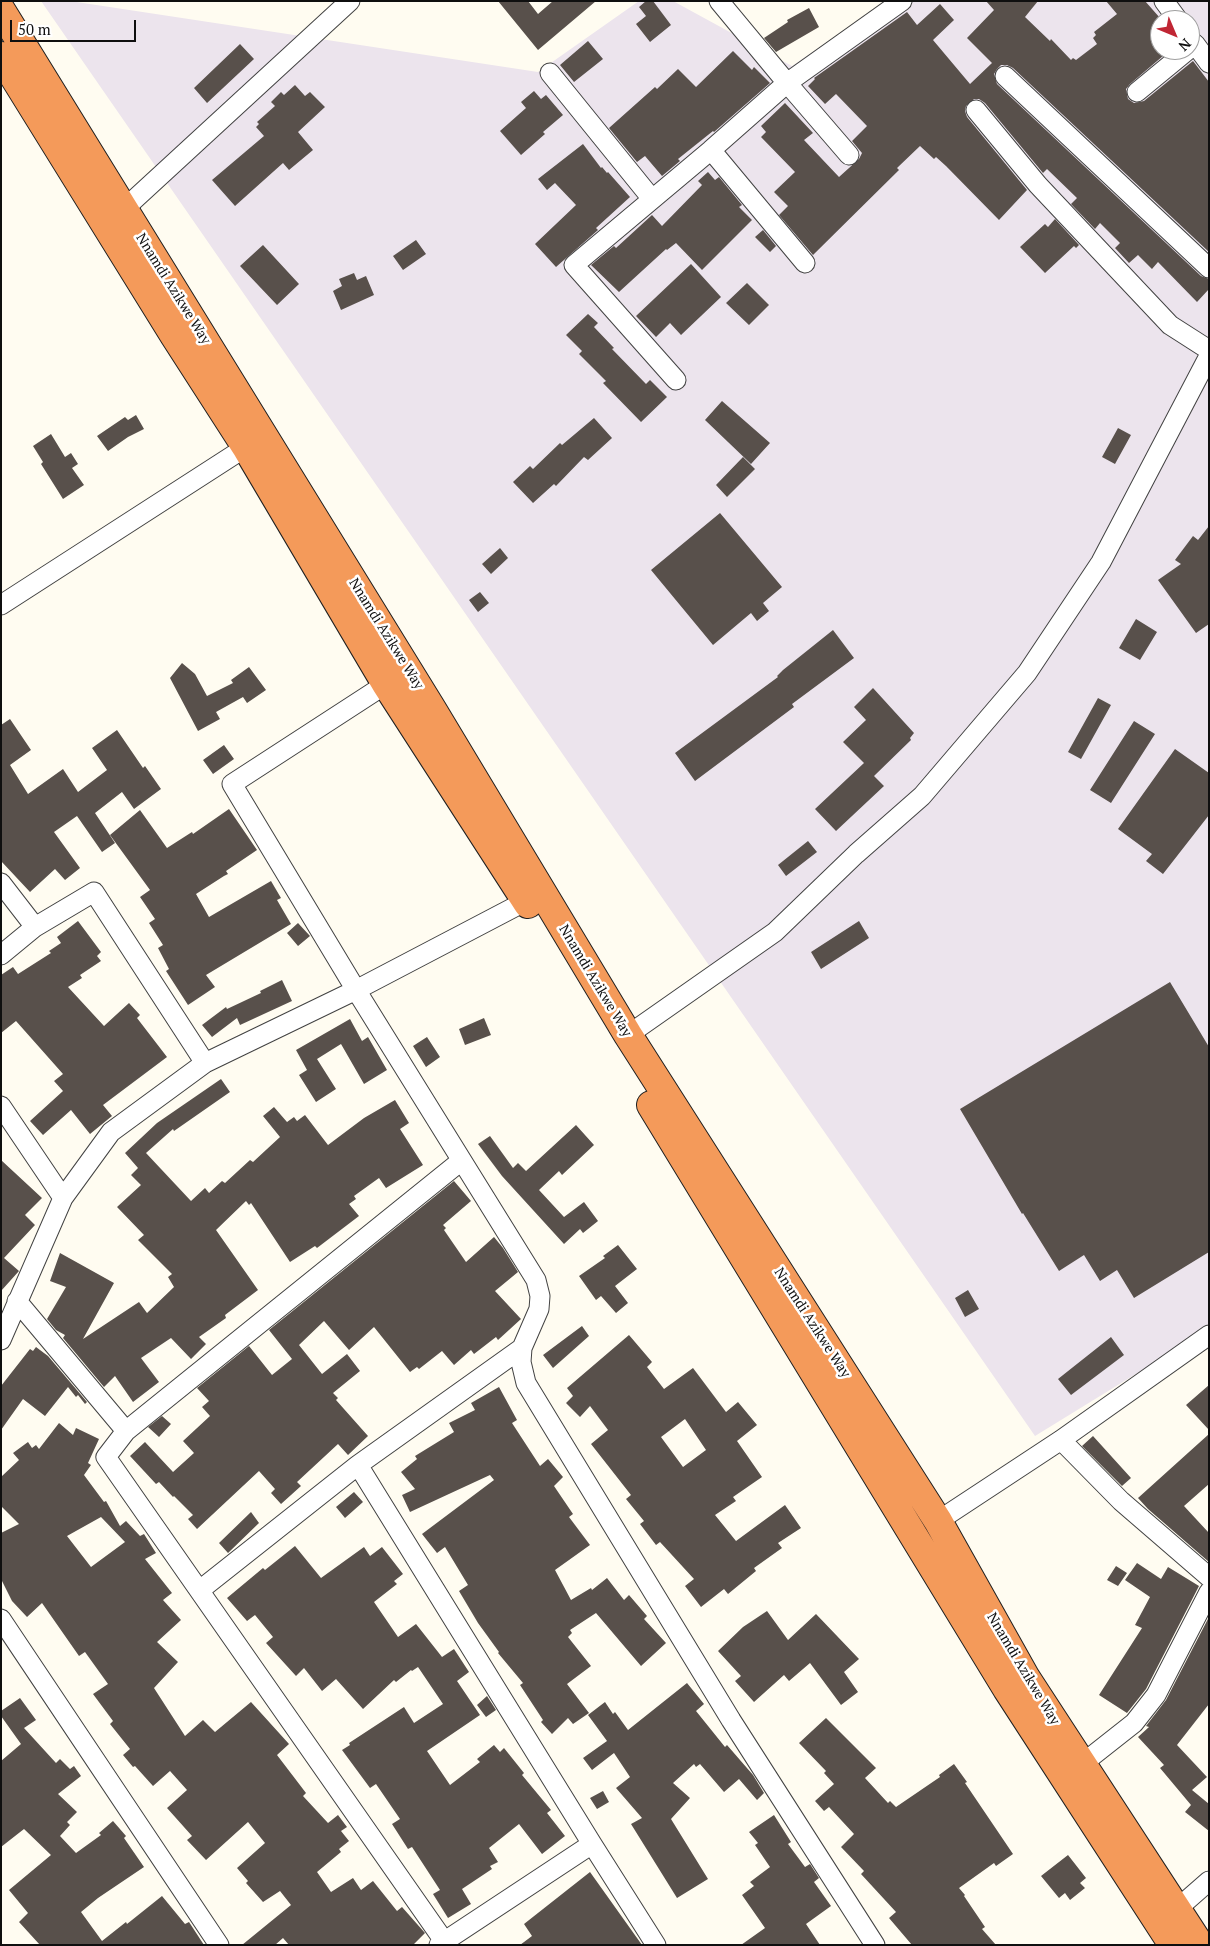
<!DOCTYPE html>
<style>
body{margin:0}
#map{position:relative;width:1210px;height:1946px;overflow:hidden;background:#fffcf1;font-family:"PT Serif",serif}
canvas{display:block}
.frame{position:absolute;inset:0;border:2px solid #0f0f0f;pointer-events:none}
.north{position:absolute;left:1150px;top:10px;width:50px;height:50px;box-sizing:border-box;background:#fff;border:1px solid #9f9f9f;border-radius:50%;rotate:135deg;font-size:14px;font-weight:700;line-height:20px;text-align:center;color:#0f0f0f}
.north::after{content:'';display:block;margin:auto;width:18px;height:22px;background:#c02634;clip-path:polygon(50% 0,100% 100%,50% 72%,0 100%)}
.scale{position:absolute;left:10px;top:20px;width:126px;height:22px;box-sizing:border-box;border:2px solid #0f0f0f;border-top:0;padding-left:6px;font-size:15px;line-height:18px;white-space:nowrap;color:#0f0f0f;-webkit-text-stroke:4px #fff;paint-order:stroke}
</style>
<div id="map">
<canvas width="1210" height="1946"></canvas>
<div class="frame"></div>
<div class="north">N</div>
<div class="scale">50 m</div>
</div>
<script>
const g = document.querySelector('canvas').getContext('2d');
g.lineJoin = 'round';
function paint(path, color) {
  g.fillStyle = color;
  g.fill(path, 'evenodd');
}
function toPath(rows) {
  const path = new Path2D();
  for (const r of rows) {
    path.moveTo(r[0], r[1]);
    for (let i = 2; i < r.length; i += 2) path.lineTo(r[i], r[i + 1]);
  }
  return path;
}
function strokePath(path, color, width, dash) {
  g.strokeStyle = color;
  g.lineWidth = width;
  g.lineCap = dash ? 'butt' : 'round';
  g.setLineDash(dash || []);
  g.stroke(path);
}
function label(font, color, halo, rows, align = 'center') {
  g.font = font + ' "PT Serif",serif';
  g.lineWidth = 5;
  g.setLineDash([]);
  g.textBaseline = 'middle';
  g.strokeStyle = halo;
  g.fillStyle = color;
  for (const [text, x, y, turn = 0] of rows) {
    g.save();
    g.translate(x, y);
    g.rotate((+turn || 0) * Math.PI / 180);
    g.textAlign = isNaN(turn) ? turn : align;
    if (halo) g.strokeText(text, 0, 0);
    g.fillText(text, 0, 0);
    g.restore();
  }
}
paint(toPath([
 [41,1,70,1,538,72,639,1,673,1,792,66,887,1,1209,1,1209,1329,1035,1436],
 [1160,20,1190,20,1190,50,1160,50]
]), '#ece4ed');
paint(toPath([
 [498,1,528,1,538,14,553,1,596,1,538,50],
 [646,1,653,1,671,25,650,42,636,24,646,16,639,7],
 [986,1,1038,1,1025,17,1050,41,1051,39,1071,60,1073,58,1076,60,1097,44,1093,38,1096,35,1094,32,1117,14,1106,1,1145,1,1160,18,1160,50,1170,50,1130,84,1126,89,1128,99,1134,103,1144,101,1193,61,1209,82,1209,252,1013,68,1007,65,1001,65,997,69,994,74,997,84,1201,276,1209,279,1209,289,1197,302,1158,262,1152,269,1138,255,1129,263,1115,248,1120,243,1100,223,1095,229,1071,204,1077,198,1047,169,1043,173,985,103,979,99,974,99,966,106,965,111,967,117,1027,190,999,220,946,166,936,157,934,159,920,146,897,168,899,170,813,255,779,215,788,206,774,192,795,172,761,137,766,132,761,126,785,103,813,133,804,140,839,177,859,159,862,153,852,141,867,126,836,94,825,104,808,86,815,79,814,78,907,12,917,25,940,4,954,20,933,40,970,84,992,63,967,38,994,10],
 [809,8,819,27,776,52,764,38,788,22,787,20],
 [588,41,603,59,574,82,560,65],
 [240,44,254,59,207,103,194,88],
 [733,51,752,70,754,67,770,83,714,132,713,131,678,159,680,161,662,176,645,156,637,162,609,128,655,87,657,89,678,69,696,87],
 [295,85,305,96,310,92,325,107,298,132,313,150,289,170,283,163,235,206,212,180,264,136,256,127,259,124,257,122,275,106,271,102,281,92,284,95],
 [534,91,541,99,546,95,563,115,543,132,545,134,521,155,500,131,526,108,521,102],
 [583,144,601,168,602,167,607,173,608,172,630,197,596,228,598,230,556,267,535,244,576,205,555,183,547,190,538,179],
 [708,172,715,180,719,177,742,205,739,207,752,220,702,270,676,243,667,250,666,249,619,292,591,265,614,246,616,248,652,215,662,226,702,185,698,181],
 [1055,219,1079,245,1076,248,1074,246,1045,273,1020,247,1045,224,1048,227],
 [763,230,776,246,770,252,755,237],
 [416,240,426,254,403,270,393,256],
 [263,245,299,284,277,305,240,266],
 [691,264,721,297,681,335,670,323,656,337,636,316],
 [354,273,357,280,366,276,374,295,341,310,333,291,342,286,339,279],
 [747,283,769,305,749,325,726,303],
 [588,314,598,323,594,327,614,348,612,349,646,384,650,380,667,397,641,422,603,383,606,381,579,354,582,351,566,335],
 [722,401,770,443,751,464,705,420],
 [136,415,144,429,128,437,108,451,97,436,125,417,128,420],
 [594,418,612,438,588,460,584,457,556,486,554,484,533,503,513,482,530,466,533,469,560,443,562,445],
 [1118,428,1131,435,1115,464,1102,457],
 [51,434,65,457,71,453,78,464,72,468,84,485,63,499,41,464,43,462,33,446],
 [743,457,755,469,727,497,716,485],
 [720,513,782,587,763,603,769,611,757,621,751,613,713,645,651,570],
 [1209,526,1209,624,1196,633,1158,580,1181,564,1175,560,1193,536,1198,540],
 [500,548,508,558,491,574,482,564],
 [480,592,489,603,478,612,469,600],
 [1136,619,1157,632,1140,660,1119,648],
 [833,630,854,658,792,704,794,707,695,781,675,753,778,677,777,676,783,670],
 [182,663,195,674,207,696,233,683,231,680,249,667,266,690,247,703,243,697,216,712,220,719,198,731,170,678],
 [873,688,914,733,910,738,911,740,874,776,884,786,836,831,815,809,864,763,843,742,866,720,854,707],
 [1098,698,1111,705,1081,759,1068,752],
 [10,719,31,750,10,765,28,794,63,769,78,792,107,770,92,748,117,730,143,768,145,766,161,789,134,809,122,792,95,813,115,843,102,852,77,816,54,832,80,868,65,880,55,869,30,892,1,861,1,725],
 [1134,721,1155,734,1111,803,1090,790],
 [224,745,234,759,213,774,203,760],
 [1175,749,1209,773,1209,815,1163,874,1146,861,1152,854,1118,829],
 [229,809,257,850,226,871,228,874,224,876,196,894,209,917,271,881,281,898,277,900,291,924,206,975,215,987,188,1005,166,971,169,969,158,948,163,945,149,923,155,919,140,897,150,890,110,835,140,810,167,848,192,832,193,834],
 [808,841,817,852,786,876,778,865],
 [78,921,101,952,97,956,101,961,80,975,82,978,68,987,104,1026,129,1003,140,1015,137,1018,167,1057,103,1105,112,1116,90,1134,71,1110,43,1135,30,1121,63,1091,54,1081,63,1074,16,1021,1,1033,1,975,13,967,18,974,51,953,49,951,61,943,57,937],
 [859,921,869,938,821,969,811,952],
 [298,923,310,936,298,946,287,933],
 [282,980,292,1001,240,1025,237,1018,212,1037,202,1025,226,1007,227,1009,261,993,260,991],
 [1170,982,1209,1047,1209,1252,1134,1298,1117,1270,1100,1281,1084,1255,1059,1271,1023,1213,1022,1214,960,1109],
 [484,1018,491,1035,465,1045,459,1029],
 [350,1019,362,1041,368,1037,387,1070,364,1084,341,1044,317,1059,336,1089,316,1102,299,1075,307,1070,296,1050],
 [427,1037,440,1057,426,1067,413,1046],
 [221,1079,230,1092,174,1131,173,1129,146,1153,191,1201,205,1188,209,1193,222,1181,225,1183,250,1160,253,1162,280,1137,263,1116,274,1107,287,1122,294,1117,297,1121,305,1115,328,1145,364,1118,395,1100,409,1123,400,1129,423,1165,386,1188,379,1178,354,1196,356,1199,349,1204,359,1216,317,1248,315,1246,290,1262,251,1203,249,1205,246,1201,216,1230,258,1290,225,1315,226,1318,199,1337,206,1344,191,1359,171,1338,141,1358,159,1382,133,1402,115,1376,104,1387,63,1338,65,1335,56,1330,47,1319,66,1287,50,1281,60,1253,114,1283,83,1339,139,1302,147,1313,174,1287,168,1277,172,1274,138,1240,144,1235,117,1207,141,1185,131,1175,138,1168,125,1153,157,1123],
 [576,1125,594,1145,562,1175,559,1171,539,1190,564,1217,584,1202,598,1221,583,1233,580,1229,564,1244,502,1176,478,1144,490,1136,513,1168,518,1163,526,1171],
 [1,1160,42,1198,25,1215,35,1225,4,1258,19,1271,1,1291],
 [454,1181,471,1201,443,1225,446,1228,444,1230,466,1262,494,1237,503,1248,518,1272,495,1291,521,1319,498,1340,496,1337,474,1354,471,1350,454,1365,442,1351,419,1369,417,1367,410,1372,374,1327,349,1350,324,1321,299,1345,322,1374,347,1354,360,1371,333,1393,338,1398,336,1400,368,1436,348,1455,338,1444,297,1482,301,1486,281,1504,271,1493,275,1489,259,1471,197,1529,188,1519,193,1515,174,1496,173,1497,159,1482,156,1484,130,1456,145,1442,173,1472,194,1453,183,1441,210,1416,202,1407,209,1401,197,1388,249,1346,272,1375,292,1359,269,1330],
 [618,1245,637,1269,615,1286,628,1303,616,1313,601,1296,596,1300,579,1276,605,1258,603,1256],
 [968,1290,979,1309,965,1317,955,1298],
 [582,1326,589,1336,553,1368,543,1355],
 [629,1335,652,1362,647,1367,664,1389,693,1368,726,1412,738,1402,757,1425,737,1441,762,1477,733,1497,736,1501,715,1515,736,1541,785,1505,801,1528,778,1543,782,1548,754,1568,756,1571,728,1594,724,1589,701,1607,685,1586,694,1579,660,1542,656,1545,640,1524,644,1521,626,1499,631,1495,591,1444,608,1430,590,1406,580,1417,566,1403,573,1396,567,1388],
 [685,1419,706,1450,683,1467,661,1437],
 [1111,1337,1124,1355,1071,1395,1058,1379],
 [36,1347,48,1356,87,1402,85,1404,78,1395,76,1397,68,1387,45,1416,23,1399,1,1430,1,1386,30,1349,33,1351],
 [1209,1385,1209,1430,1186,1405],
 [499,1387,517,1420,512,1423,540,1466,548,1459,563,1477,554,1486,573,1514,569,1517,590,1545,555,1570,571,1600,591,1588,592,1590,607,1578,624,1600,629,1595,647,1616,644,1619,666,1643,641,1666,596,1613,570,1630,572,1633,568,1637,591,1666,567,1684,589,1713,573,1724,568,1718,552,1734,541,1722,543,1720,520,1685,523,1683,498,1653,499,1652,478,1623,459,1591,468,1585,445,1547,437,1553,422,1534,494,1480,490,1475,410,1512,402,1495,415,1489,401,1472,417,1459,415,1456,454,1432,449,1423,475,1410,471,1403],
 [162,1416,171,1424,159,1437,148,1427],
 [59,1423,73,1435,76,1428,99,1439,88,1463,91,1465,84,1475,104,1502,106,1501,120,1526,126,1521,140,1536,144,1534,156,1553,145,1559,172,1593,163,1600,181,1620,157,1642,178,1662,154,1688,185,1736,203,1720,215,1732,251,1702,289,1744,277,1755,306,1793,303,1796,328,1823,338,1815,347,1827,341,1831,349,1841,339,1849,341,1852,317,1872,331,1892,353,1878,361,1890,373,1881,397,1911,402,1907,425,1933,413,1945,289,1945,283,1938,275,1945,242,1945,291,1905,280,1891,263,1902,246,1883,248,1881,237,1868,265,1843,248,1822,206,1860,187,1840,192,1836,167,1808,187,1790,170,1771,153,1786,135,1766,133,1767,123,1755,130,1749,110,1724,113,1721,93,1694,108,1684,85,1652,79,1656,42,1603,27,1617,12,1601,1,1579,1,1533,19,1524,1,1506,1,1477,19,1460,13,1453,28,1442,32,1448,36,1445,39,1449],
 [101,1517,125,1542,91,1567,67,1536],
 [1209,1434,1209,1484,1184,1506,1209,1533,1209,1562,1148,1509,1138,1498],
 [1093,1436,1131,1478,1122,1486,1082,1446],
 [354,1492,363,1502,345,1518,336,1507],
 [251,1512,259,1523,228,1553,219,1543],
 [295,1546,321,1578,364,1547,370,1556,382,1547,403,1574,394,1581,397,1584,374,1602,398,1637,416,1624,442,1657,454,1649,469,1672,457,1681,480,1715,427,1751,450,1785,480,1762,477,1759,494,1745,500,1752,504,1748,524,1773,522,1775,551,1810,547,1813,565,1836,542,1854,519,1824,489,1848,498,1862,490,1866,492,1869,462,1889,471,1904,448,1918,433,1894,440,1890,412,1847,408,1849,392,1824,400,1819,376,1784,370,1788,342,1750,350,1745,349,1743,404,1707,414,1723,443,1704,418,1667,412,1671,411,1670,396,1682,394,1680,363,1709,336,1679,322,1691,304,1668,296,1676,266,1643,273,1637,255,1615,247,1621,227,1598,263,1568,265,1570],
 [1137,1563,1161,1579,1168,1567,1199,1586,1146,1689,1127,1713,1099,1695,1142,1628,1135,1625,1150,1597,1125,1580],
 [1116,1566,1127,1573,1118,1586,1107,1580],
 [767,1611,788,1640,816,1614,859,1659,844,1672,858,1692,841,1705,810,1663,789,1681,784,1675,754,1702,735,1681,741,1676,718,1651,743,1627],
 [1209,1617,1209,1704,1177,1745,1207,1777,1192,1790,1209,1804,1209,1831,1185,1812,1191,1805,1160,1768,1164,1765,1138,1737,1149,1727,1146,1726,1166,1700],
 [687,1683,704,1704,696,1711,725,1747,727,1745,753,1775,764,1793,757,1800,739,1779,724,1792,700,1764,696,1767,694,1764,673,1783,690,1798,671,1819,708,1879,677,1898,631,1824,642,1818,616,1788,630,1777,614,1753,592,1770,583,1758,607,1741,588,1715,605,1702,613,1714,615,1712,628,1730],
 [487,1696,496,1710,486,1717,477,1705],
 [20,1698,36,1720,24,1728,56,1763,60,1759,70,1769,74,1766,81,1776,58,1794,77,1812,67,1822,70,1825,60,1836,76,1853,101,1835,99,1833,113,1821,126,1836,124,1838,144,1867,98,1898,81,1912,102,1941,126,1922,127,1924,162,1896,185,1924,189,1922,204,1945,40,1945,19,1922,28,1913,9,1890,51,1855,24,1829,1,1847,1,1761,21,1744,1,1716,1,1711],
 [826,1718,876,1768,865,1778,888,1803,890,1801,896,1807,940,1777,939,1775,954,1764,967,1782,965,1783,1013,1854,996,1866,994,1863,959,1888,965,1895,964,1896,985,1927,982,1929,996,1945,912,1945,889,1918,896,1912,861,1874,864,1871,841,1847,854,1834,829,1807,824,1811,815,1801,834,1784,824,1773,826,1771,799,1743],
 [603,1791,609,1802,597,1809,590,1798],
 [774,1815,791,1842,788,1844,805,1867,810,1864,819,1878,814,1882,831,1906,806,1924,820,1945,741,1945,765,1928,742,1895,754,1886,750,1882,770,1867,755,1845,758,1843,749,1832],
 [1068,1855,1086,1878,1080,1883,1085,1888,1070,1900,1065,1893,1059,1898,1041,1876],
 [590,1872,642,1945,520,1945,532,1936,524,1924]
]), '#58504b');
const minor = toPath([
 [719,1,787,83,902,1],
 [1164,1,1178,20],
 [1190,48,1195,44,1209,63],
 [550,73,652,199],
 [1005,76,1209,268],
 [1137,92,1188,50],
 [976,110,1038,185,1170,325,1209,350],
 [711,150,787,83,849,155],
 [124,209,350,1],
 [676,380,574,265,711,150,805,263],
 [1,605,246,447],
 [386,684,232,784,356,990,536,1280,540,1296,539,1309,522,1348,521,1362,526,1383,731,1720,875,1945],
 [1,883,35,927],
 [1,955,35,927,94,892,205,1063],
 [628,1035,775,932,856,854,922,796,1027,673,1101,562,1209,356],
 [1,1106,63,1198],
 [17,1301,126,1431,106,1457,444,1941],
 [1,1340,63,1198,111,1132,205,1063,356,990,526,901],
 [126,1431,461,1161],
 [1061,1440,1121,1501,1209,1577],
 [358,1465,592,1844,656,1945],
 [938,1521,1061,1440,1209,1335],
 [200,1590,358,1465,522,1348],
 [1,1619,219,1945],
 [1082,1764,1134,1723,1156,1695,1209,1592],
 [1177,1909,1209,1881],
 [439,1945,592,1844]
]);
const highway = toPath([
 [1,10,432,709,628,1035,938,1521,1026,1678,1200,1945],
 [1,56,174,335,246,447,386,684,528,904],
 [651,1105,1007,1689,1173,1945]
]);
strokePath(minor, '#424242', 21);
strokePath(highway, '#202020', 30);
strokePath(minor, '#fff', 19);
strokePath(highway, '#f49a5a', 28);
label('14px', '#0f0f0f', '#fff', [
 ["Nnamdi Azikwe Way",173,289,58],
 ["Nnamdi Azikwe Way",386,634,58],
 ["Nnamdi Azikwe Way",595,981,59],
 ["Nnamdi Azikwe Way",812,1323,57],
 ["Nnamdi Azikwe Way",1023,1669,59]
]);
</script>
